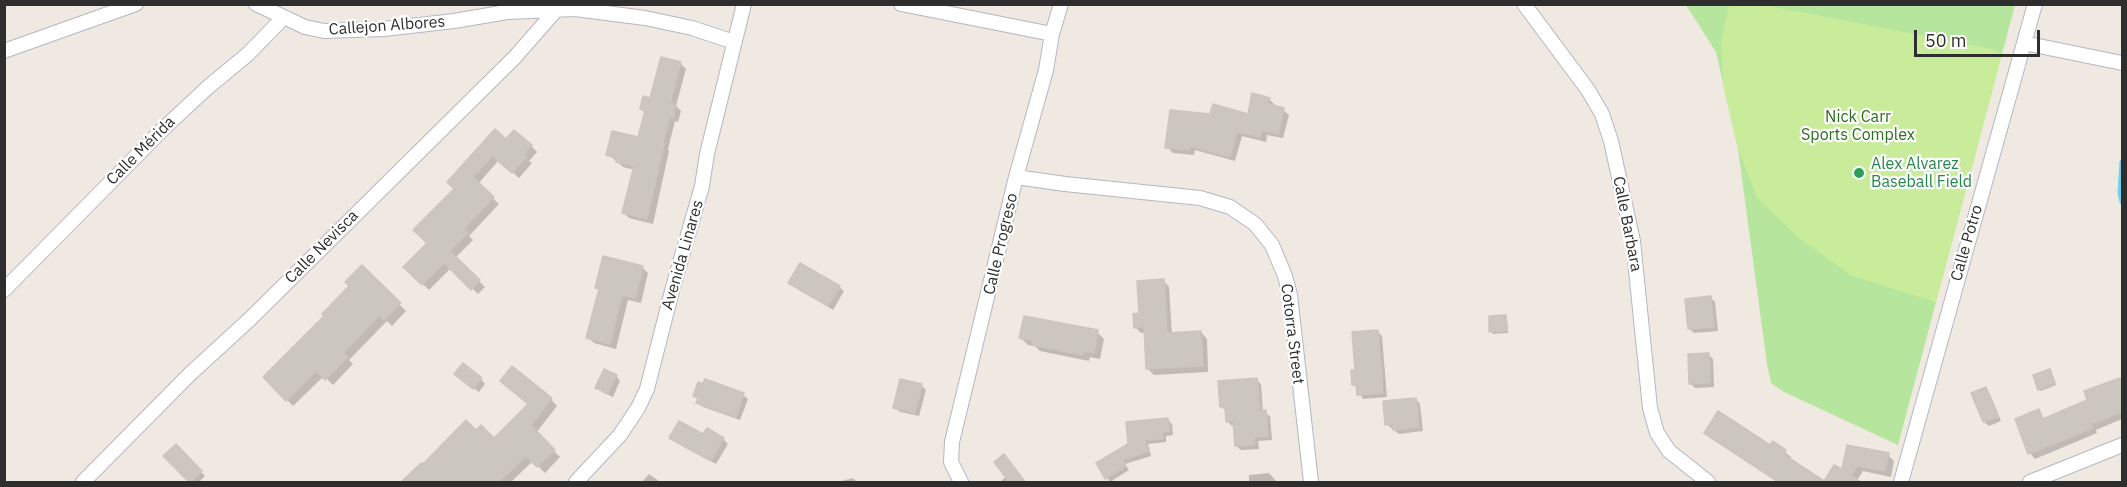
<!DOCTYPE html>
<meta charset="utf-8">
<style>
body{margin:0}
#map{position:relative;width:2127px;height:487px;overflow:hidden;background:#efe9e1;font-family:"IBM Plex Sans",sans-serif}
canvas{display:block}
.frame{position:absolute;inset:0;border:6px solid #2e2e2e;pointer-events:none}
.scale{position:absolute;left:1914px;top:30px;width:126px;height:27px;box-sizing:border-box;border:3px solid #2e2e2e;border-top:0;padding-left:8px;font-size:18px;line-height:21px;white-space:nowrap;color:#2e2e2e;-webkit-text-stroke:4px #fff;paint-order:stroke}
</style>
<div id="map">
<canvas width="2127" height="487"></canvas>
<div class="frame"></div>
<div class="scale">50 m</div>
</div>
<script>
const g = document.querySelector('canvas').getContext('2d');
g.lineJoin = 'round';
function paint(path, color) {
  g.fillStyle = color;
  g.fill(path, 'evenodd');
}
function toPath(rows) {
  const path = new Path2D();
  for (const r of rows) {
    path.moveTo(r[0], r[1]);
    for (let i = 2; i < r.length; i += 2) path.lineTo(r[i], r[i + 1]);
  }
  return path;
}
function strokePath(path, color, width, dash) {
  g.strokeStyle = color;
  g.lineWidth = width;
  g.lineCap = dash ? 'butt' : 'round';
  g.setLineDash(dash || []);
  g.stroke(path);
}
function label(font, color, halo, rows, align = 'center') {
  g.font = font + ' "IBM Plex Sans",sans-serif';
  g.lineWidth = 4.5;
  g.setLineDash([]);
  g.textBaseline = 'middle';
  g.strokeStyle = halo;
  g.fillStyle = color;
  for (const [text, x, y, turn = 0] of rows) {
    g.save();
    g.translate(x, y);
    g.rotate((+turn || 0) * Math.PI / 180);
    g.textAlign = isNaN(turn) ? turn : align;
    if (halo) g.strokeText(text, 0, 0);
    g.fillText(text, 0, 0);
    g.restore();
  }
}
paint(toPath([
 [1686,5,2015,5,1898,445,1784,392,1771,383,1767,364,1738,149,1716,52]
]), '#b6e59e');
paint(toPath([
 [1759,4,1992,49,2002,54,1936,302,1852,276,1799,238,1757,198,1738,149,1724,89,1721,41,1729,5]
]), '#c9ec9a');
paint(toPath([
 [680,63,686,69,676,106,681,111,678,122,675,121,668,149,669,151,653,224,629,218,624,213,635,170,623,167,608,154,639,139,646,114,641,109,651,99],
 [1269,99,1274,104,1274,107,1283,110,1289,115,1283,138,1267,135,1266,142,1242,136,1235,161,1195,150,1194,155,1173,153,1167,147,1211,115,1249,115],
 [506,141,531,146,537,152,529,161,532,163,519,178,499,160,478,184,499,204,469,236,473,240,455,258,485,287,478,294,451,268,429,290,405,267,429,243,415,230],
 [362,267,406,311,392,326,387,321,349,360,353,364,333,385,324,376,293,406,265,377,326,316,351,286],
 [642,267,648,273,641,303,628,300,616,349,594,343,588,337,600,291,597,288],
 [1163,280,1169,287,1172,334,1201,332,1207,339,1208,372,1154,375,1147,368,1146,333,1141,333,1135,327,1141,314],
 [790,283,839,287,844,291,833,310],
 [1711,298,1715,302,1718,331,1694,333,1690,329],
 [1505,317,1507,319,1508,333,1493,334,1491,332],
 [1377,331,1382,336,1387,397,1363,399,1354,384,1357,371],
 [1097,332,1104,339,1100,359,1090,357,1089,361,1040,351,1035,346,1028,345,1021,338],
 [1708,354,1713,359,1714,387,1695,388,1690,383],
 [2051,372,2056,385,2041,391,2039,389],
 [616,376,620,381,613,397,602,392,597,387],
 [461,378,481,379,485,384,479,392],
 [2122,378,2122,419,2096,430,2097,433,2035,459,2030,453,2017,419,2039,411,2045,420,2089,401,2086,392],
 [1257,380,1261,384,1263,412,1270,416,1272,440,1258,441,1259,449,1241,450,1236,446,1235,426,1232,426,1227,421,1227,412,1221,406],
 [921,385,926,390,919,416,900,412,895,407],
 [1985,389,1990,394,2001,421,1989,426,1984,422,1973,394],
 [743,395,748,399,740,420,703,407,695,396],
 [551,399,557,406,536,433,560,457,545,473,533,461,511,482,402,482,423,466,476,432,494,440],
 [1416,399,1420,404,1423,431,1399,434,1386,424],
 [1168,420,1172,424,1173,435,1166,436,1166,442,1148,444,1151,456,1125,464,1129,470,1110,482,1098,464],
 [1705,432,1771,447,1773,443,1791,457,1789,460,1823,482,1779,482,1711,438],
 [704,436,723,439,728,444,716,464,676,442,671,437],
 [176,446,205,476,199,482,190,482],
 [1848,447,1888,455,1894,461,1891,477,1863,471,1856,482,1843,472],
 [1269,473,1277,482,1249,482,1249,475],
 [649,474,660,482,642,482],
 [1007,476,1025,482,1002,482,1001,481],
 [853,478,857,482,838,482]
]), '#0003');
strokePath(toPath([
 [2122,162,2120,193,2122,202]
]), '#75cff0', 5);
const building = toPath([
 [661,57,681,62,670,103,676,104,673,118,670,117,663,143,664,144,647,219,622,213,634,166,616,162,617,158,606,155,612,131,638,137,645,111,640,109,643,96,650,98,661,57],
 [1252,93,1270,98,1268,104,1284,108,1278,134,1262,130,1260,137,1237,132,1230,157,1190,146,1189,150,1165,148,1170,110,1210,114,1213,104,1248,114,1252,93],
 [495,129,506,139,514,130,532,145,524,154,527,156,512,173,492,156,473,177,494,197,464,229,468,233,450,251,480,280,471,290,444,263,422,285,403,267,427,243,413,230,454,189,447,182,495,129],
 [603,256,643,266,635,298,622,295,610,344,586,338,599,289,595,288,603,256],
 [800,263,840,286,828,306,788,283,800,263],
 [362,265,401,303,384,320,379,316,343,353,348,357,325,380,316,371,286,401,263,377,324,316,322,314,349,286,345,282,362,265],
 [1164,279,1167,333,1201,331,1203,366,1146,369,1144,326,1134,328,1133,314,1139,313,1137,281,1164,279],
 [1711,296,1714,327,1688,329,1685,299,1711,296],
 [1506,315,1507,331,1489,332,1489,316,1506,315],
 [1024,316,1098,330,1094,353,1083,351,1083,355,1032,345,1033,341,1019,338,1024,316],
 [1378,330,1383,393,1357,395,1356,385,1352,385,1351,370,1355,370,1352,332,1378,330],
 [1709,353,1710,383,1689,384,1688,354,1709,353],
 [463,363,482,378,473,389,454,374,463,363],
 [512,366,552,398,531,425,555,450,537,467,526,456,498,483,400,483,421,463,423,464,466,420,476,430,481,425,494,438,528,404,500,381,512,366],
 [604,369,617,375,608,393,595,388,604,369],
 [2050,369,2055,383,2038,390,2033,375,2050,369],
 [1257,378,1260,411,1266,410,1268,436,1254,437,1255,445,1235,446,1233,421,1226,422,1225,407,1220,407,1218,381,1257,378],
 [2120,378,2122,385,2122,412,2091,424,2093,428,2028,454,2015,419,2039,409,2043,419,2087,400,2084,391,2120,378],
 [705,379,744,393,736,417,696,403,698,398,693,396,698,382,703,384,705,379],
 [900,379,922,384,915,413,893,408,900,379],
 [1986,387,1998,417,1983,422,1971,393,1986,387],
 [1416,398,1419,427,1393,430,1393,424,1385,425,1383,401,1416,398],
 [1718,411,1770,445,1773,441,1786,450,1783,454,1824,481,1834,465,1842,469,1847,445,1889,453,1885,471,1857,466,1851,475,1862,483,1780,483,1704,433,1718,411],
 [1168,418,1170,431,1162,432,1163,439,1145,440,1148,451,1123,460,1126,466,1105,479,1096,463,1128,444,1126,422,1168,418],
 [679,421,703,434,707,428,724,438,711,461,669,438,679,421],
 [176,444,202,471,190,483,163,456,176,444],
 [1004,454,1026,483,1010,483,994,462,1004,454]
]);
paint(building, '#cbc7bf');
strokePath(building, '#cbc5ba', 1.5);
const street = toPath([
 [256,4,305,27,324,31,384,29,454,21,507,12,575,9,645,18,692,28,734,42],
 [901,4,1052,34],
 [1524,4,1588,90,1602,114,1611,141,1633,241,1650,408,1657,433,1669,451,1708,482],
 [2024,43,2122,63],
 [4,51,136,4],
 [1016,177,1065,184,1200,198,1230,207,1255,224,1272,245,1285,276,1290,295,1311,482],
 [4,290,163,129,207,88,248,54,283,18],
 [83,482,190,374,250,319,515,57,557,9],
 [576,482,620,435,638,408,647,389,673,287,702,186,707,154,744,4],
 [961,482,951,462,952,442,1016,177,1046,70,1052,34,1061,4],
 [1901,482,2035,4],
 [2030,482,2122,445]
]);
strokePath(street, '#b4b7c1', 16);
strokePath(street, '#fff', 14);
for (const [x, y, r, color] of [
 [1859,173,6,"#2e9e5b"]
]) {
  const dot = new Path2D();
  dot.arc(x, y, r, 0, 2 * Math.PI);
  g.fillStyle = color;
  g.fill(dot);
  strokePath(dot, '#fff', 2);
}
label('16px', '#2e2e2e', '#fff', [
 ["Callejon Albores",387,26,-4],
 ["Calle Mérida",141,151,-45],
 ["Calle Barbara",1627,224,79],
 ["Calle Potro",1967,243,-74],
 ["Calle Progreso",1001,244,-77],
 ["Calle Nevisca",322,247,-45],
 ["Avenida Linares",683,255,-74],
 ["Cotorra Street",1292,334,83]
]);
label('16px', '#2c6e1b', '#fff', [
 ["Nick Carr",1858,117],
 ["Sports Complex",1858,135]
]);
label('16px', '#27864d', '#fff', [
 ["Alex Alvarez",1871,164],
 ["Baseball Field",1871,182]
], 'left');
</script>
